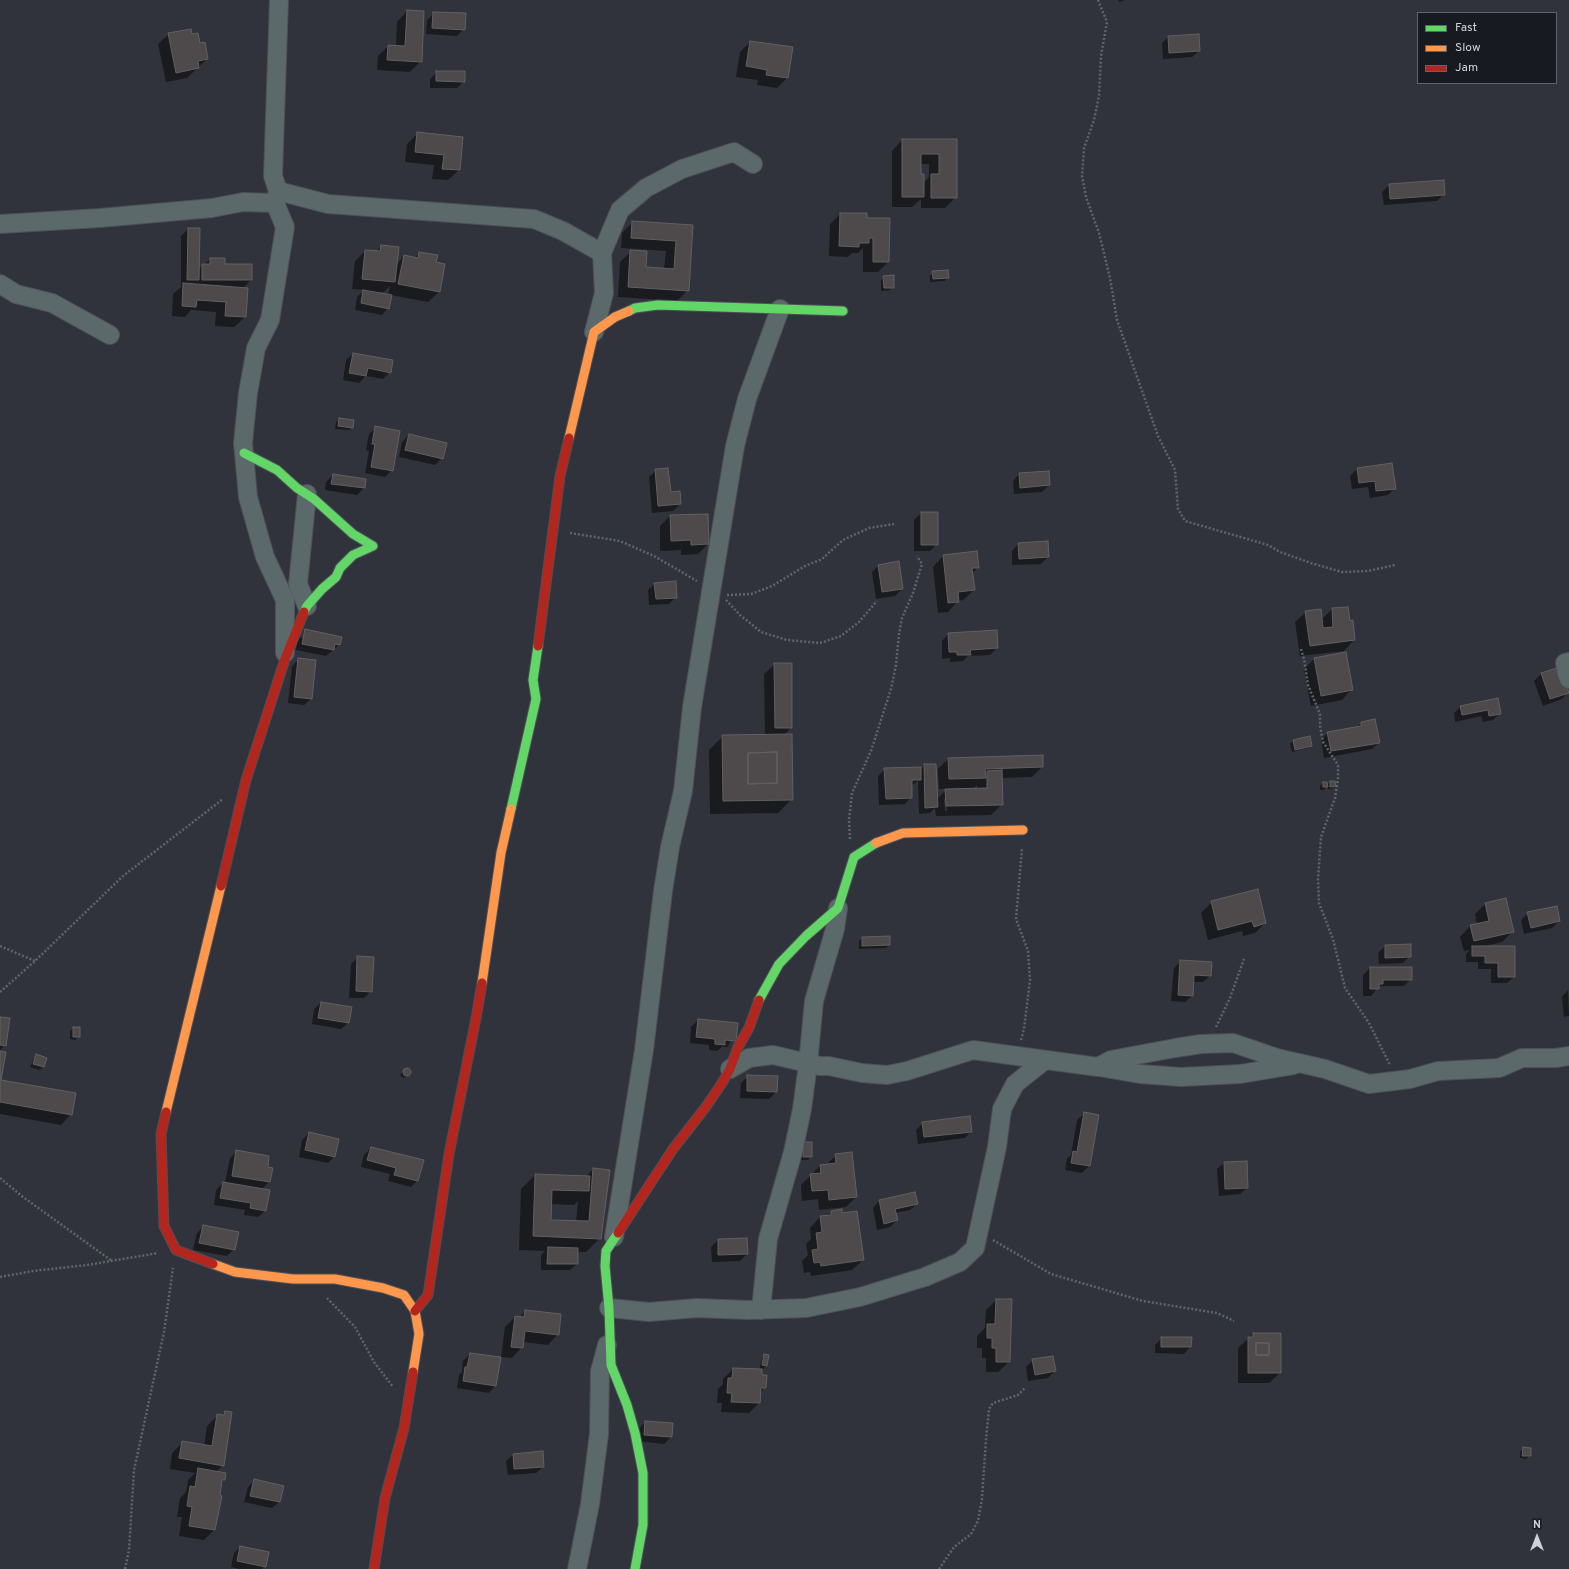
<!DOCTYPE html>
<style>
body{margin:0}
#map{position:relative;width:1569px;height:1569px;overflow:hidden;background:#30333b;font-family:Overpass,sans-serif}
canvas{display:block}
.legend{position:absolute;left:1417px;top:12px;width:140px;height:72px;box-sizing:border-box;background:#171a20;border:1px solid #61646b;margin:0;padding:5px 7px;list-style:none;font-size:12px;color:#cfd2db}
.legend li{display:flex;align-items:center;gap:8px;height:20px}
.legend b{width:20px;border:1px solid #61646b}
.north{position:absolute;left:1517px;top:1517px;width:40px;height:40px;-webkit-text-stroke:3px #171a20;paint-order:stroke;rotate:0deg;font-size:11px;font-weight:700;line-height:16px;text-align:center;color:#cfd2db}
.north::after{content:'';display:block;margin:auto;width:14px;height:18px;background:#cfd2db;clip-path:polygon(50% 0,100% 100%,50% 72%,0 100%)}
</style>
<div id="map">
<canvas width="1569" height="1569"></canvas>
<ul class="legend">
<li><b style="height:5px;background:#63d668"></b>Fast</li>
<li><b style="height:5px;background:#ff974d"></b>Slow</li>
<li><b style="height:5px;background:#b3261e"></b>Jam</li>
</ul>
<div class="north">N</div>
</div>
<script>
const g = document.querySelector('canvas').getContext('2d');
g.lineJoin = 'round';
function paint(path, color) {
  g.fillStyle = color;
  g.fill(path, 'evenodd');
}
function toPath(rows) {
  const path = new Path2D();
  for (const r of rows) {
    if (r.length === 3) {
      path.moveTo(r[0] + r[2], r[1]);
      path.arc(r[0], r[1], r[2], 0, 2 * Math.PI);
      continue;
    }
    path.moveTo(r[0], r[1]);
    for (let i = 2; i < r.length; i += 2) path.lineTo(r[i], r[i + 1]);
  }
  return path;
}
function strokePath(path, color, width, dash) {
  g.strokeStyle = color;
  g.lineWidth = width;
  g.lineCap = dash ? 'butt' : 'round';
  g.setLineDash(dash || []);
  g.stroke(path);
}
paint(toPath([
 [1118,0,1125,0,1119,2],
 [407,11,421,61,410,72,377,70,378,56,388,46,396,46,397,22],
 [434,13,464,29,457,36,426,34,427,20],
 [169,34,191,35,207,59,187,78,166,82,158,44],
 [1168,37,1199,51,1192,57,1163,59,1162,43],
 [750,42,792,48,787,78,777,88,757,85,758,80,736,77,740,52],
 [437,72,464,81,457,88,430,88,430,79],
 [418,133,462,138,459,170,448,180,432,179,434,165,405,162,407,144],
 [902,140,956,140,956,197,945,208,921,208,921,199,912,207,892,207,892,151],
 [920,164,929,164,929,177,923,183,920,175],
 [1389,185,1444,194,1437,201,1384,205,1382,192],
 [840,214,866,219,888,262,878,272,863,272,863,248,858,253,852,253,848,257,829,256,830,224],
 [633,222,692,226,688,290,677,301,618,297,620,262,631,251,645,268,664,269,666,251,621,248,622,233],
 [188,229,198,269,211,259,251,280,243,288,245,317,234,327,215,326,216,312,191,310,185,317,172,316,173,294,181,287,181,236],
 [381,246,396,265,404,256,414,258,420,253,435,263,439,292,428,302,391,295,388,308,382,315,355,310,357,297,364,290,352,289,355,261,365,251,376,252],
 [390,286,388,295,377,293,377,292,384,292],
 [933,272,948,277,945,281,930,282,930,276],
 [884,277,893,287,890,290,881,291,881,280],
 [353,354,390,372,383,379,366,376,359,383,343,380,346,360],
 [339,419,352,427,349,430,335,429,336,422],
 [376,428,392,470,385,477,365,473,369,451,366,450,369,434],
 [409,435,442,458,435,465,399,457,402,442],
 [1391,464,1395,488,1388,495,1370,498,1368,487,1352,489,1350,476,1357,469],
 [656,470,670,493,680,504,673,511,652,513,649,477],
 [1019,474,1049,485,1042,492,1014,494,1013,481],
 [333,475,364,488,357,495,325,490,326,482],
 [921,513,937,513,937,544,930,551,914,551,914,520],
 [707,515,708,544,698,554,681,555,681,550,660,551,660,526,670,516],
 [1018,544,1048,557,1041,564,1012,565,1012,551],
 [943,556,978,567,972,574,974,590,963,600,958,601,948,612,938,613,933,567],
 [878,566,902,589,895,596,876,599,872,572],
 [655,584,676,597,669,604,649,605,648,590],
 [1332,609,1349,622,1352,621,1354,640,1344,651,1300,656,1295,622,1306,612,1321,620],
 [948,634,997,648,990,655,968,656,963,661,950,662,950,658,942,659,942,641],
 [298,637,339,645,326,656,296,650],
 [299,659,311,699,304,705,288,703,292,666],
 [1314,659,1352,689,1342,700,1311,706,1304,669],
 [775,664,791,728,784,735,792,799,778,813,710,814,709,750,723,736,765,735,764,674],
 [1560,668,1568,692,1562,699,1543,706,1534,681,1541,674],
 [1497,700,1500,713,1493,720,1483,722,1481,716,1455,722,1454,713,1460,707],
 [1361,723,1379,743,1372,749,1324,758,1321,739,1328,733,1356,728],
 [1310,737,1311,745,1308,748,1292,752,1290,744,1293,741],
 [948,759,1042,767,1032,777,1001,778,1002,804,991,815,936,816,935,808,930,813,919,814,918,781,911,786,911,797,905,804,879,805,878,776,885,769,920,770,924,765,935,765,936,800,947,789,939,789,938,769],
 [977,785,977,790,965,790,965,788,974,788],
 [944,799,946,799,947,811,945,811],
 [1330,782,1335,786,1331,789,1328,789,1327,786,1324,790,1320,790,1320,786,1323,783,1327,786],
 [1505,899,1512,932,1502,942,1485,946,1514,977,1507,983,1491,983,1491,969,1478,969,1478,962,1466,962,1466,954,1470,950,1464,951,1460,937,1470,926,1477,925,1475,914,1485,904],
 [1212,902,1265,923,1255,933,1243,936,1242,931,1208,940,1201,913],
 [1528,913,1559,921,1552,928,1524,934,1521,920],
 [862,938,889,945,886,948,859,949,859,941],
 [1385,946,1410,956,1403,963,1379,964,1378,953],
 [358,957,371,991,364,998,349,998,351,964],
 [1181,961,1210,976,1203,982,1193,982,1192,996,1185,1002,1171,1001,1174,968],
 [1370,968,1411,979,1404,986,1379,986,1371,996,1363,996,1363,975],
 [1568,990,1569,1016,1564,1017,1562,997],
 [321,1003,348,1023,341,1029,312,1024,314,1009],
 [0,1018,5,1045,0,1050],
 [698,1020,737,1024,728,1047,722,1047,717,1051,709,1050,709,1045,690,1043,691,1027],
 [74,1028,79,1036,75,1040,70,1039,70,1031],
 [37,1055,46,1058,43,1067,40,1070,30,1067,34,1058],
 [406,1069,410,1071,409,1073,404,1078,400,1076,401,1074],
 [748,1076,776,1092,769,1099,740,1098,741,1083],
 [0,1081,71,1114,61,1125,0,1114],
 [1084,1114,1089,1166,1082,1173,1065,1170,1067,1159,1071,1155,1077,1120],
 [923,1123,971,1131,965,1138,918,1144,916,1130],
 [309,1133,334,1157,328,1163,299,1157,302,1140],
 [801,1146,811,1156,808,1160,801,1160],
 [371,1148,418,1180,411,1187,388,1181,390,1174,361,1167,364,1155],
 [236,1152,266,1168,272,1169,269,1182,262,1189,265,1211,258,1217,244,1215,245,1210,214,1205,216,1190,223,1183,225,1183,230,1158],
 [836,1155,856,1197,846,1207,819,1210,818,1199,802,1201,801,1185,821,1165,826,1165],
 [1246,1162,1247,1188,1240,1194,1219,1196,1217,1169,1224,1163],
 [593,1169,600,1238,586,1252,577,1252,577,1264,570,1270,541,1270,541,1255,545,1251,519,1250,521,1189,535,1175,586,1177],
 [578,1201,576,1222,550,1221,550,1204,574,1205],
 [879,1201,917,1204,910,1210,895,1213,897,1220,890,1227,877,1230,873,1208],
 [831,1212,863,1260,852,1270,811,1276,810,1272,804,1273,802,1261,808,1255,806,1244,811,1239,810,1228,820,1217,827,1216],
 [204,1226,234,1249,227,1256,193,1250,197,1233],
 [718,1240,747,1254,740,1261,712,1262,711,1247],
 [996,1300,1011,1300,1009,1362,998,1372,986,1372,986,1358,982,1358,982,1348,977,1348,977,1336,985,1328,986,1310],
 [525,1311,558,1334,548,1345,523,1342,522,1347,512,1358,501,1357,505,1327,515,1317,520,1317],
 [1253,1334,1280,1334,1280,1373,1269,1383,1238,1383,1238,1348],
 [1162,1338,1190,1347,1184,1354,1155,1353,1155,1345],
 [470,1354,500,1358,495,1386,489,1393,457,1388,459,1375,462,1372,463,1361],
 [765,1355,766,1366,763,1369,761,1368,760,1376,765,1387,760,1393,759,1403,749,1413,721,1412,722,1403,717,1403,718,1389,723,1384,723,1379,733,1369,759,1370,762,1358],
 [1033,1360,1055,1371,1048,1378,1028,1381,1026,1367],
 [225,1412,223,1465,216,1472,224,1480,220,1483,214,1530,204,1540,179,1536,182,1517,177,1517,180,1498,186,1492,188,1480,195,1473,170,1469,172,1453,183,1442,204,1446,207,1426,218,1415,221,1416],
 [646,1422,671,1437,664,1444,638,1441,639,1428],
 [1523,1448,1530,1455,1526,1459,1520,1458,1520,1452],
 [513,1455,543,1467,536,1473,508,1475,506,1461],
 [255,1480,279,1502,272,1508,244,1502,248,1487],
 [240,1547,265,1566,262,1569,239,1569,231,1567,234,1553]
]), '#0007');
const building = toPath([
 [407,10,424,11,422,62,387,60,388,45,405,46,407,10],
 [433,12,466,13,465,30,432,28,433,12],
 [191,29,192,34,198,33,200,43,205,42,208,59,198,61,199,68,176,73,168,33,191,29],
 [1199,34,1200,51,1169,53,1168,36,1199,34],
 [750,41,793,47,788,78,766,75,767,70,746,66,750,41],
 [436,71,465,71,465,82,436,81,436,71],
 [417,132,463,137,460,170,442,169,444,155,415,152,417,132],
 [902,139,957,139,957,198,931,198,931,174,939,174,939,154,921,154,921,174,924,174,924,197,902,197,902,139],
 [1444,180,1445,195,1390,199,1389,184,1444,180],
 [840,213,867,213,867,218,890,218,889,262,873,262,873,238,869,238,869,243,859,243,859,247,839,246,840,213],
 [632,221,693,225,689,291,628,287,630,250,647,251,646,267,674,269,676,241,631,238,632,221],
 [188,228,200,228,199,280,187,280,188,228],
 [381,245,399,247,395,282,362,279,365,250,380,251,381,245],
 [419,252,438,255,436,262,445,264,440,292,398,284,404,255,418,258,419,252],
 [210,258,225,258,225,264,252,264,252,280,202,280,202,264,210,264,210,258],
 [948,270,949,278,933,279,932,271,948,270],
 [894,275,894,288,884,288,883,276,894,275],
 [183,283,248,288,246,317,225,316,226,302,197,300,196,307,182,306,183,283],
 [363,290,392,295,389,309,361,303,363,290],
 [353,353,393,360,391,373,368,368,366,376,349,373,353,353],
 [339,418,354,420,353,428,338,426,339,418],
 [375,426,400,431,393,471,371,467,375,444,372,444,375,426],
 [409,434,447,443,443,459,405,450,409,434],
 [1392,463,1396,489,1376,491,1375,481,1359,483,1357,468,1392,463],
 [668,468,671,492,680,491,681,504,658,506,655,469,668,468],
 [1049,471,1050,485,1020,488,1019,473,1049,471],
 [333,474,366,479,365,488,331,484,333,474],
 [921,512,938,512,938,545,921,545,921,512],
 [708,514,709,544,691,545,691,540,671,541,670,515,708,514],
 [1048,541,1049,557,1019,559,1018,543,1048,541],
 [977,551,979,568,972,568,975,590,958,592,959,602,948,603,943,555,977,551],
 [899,561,903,589,882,592,878,565,899,561],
 [676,581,677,598,656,599,654,583,676,581],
 [1348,607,1350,621,1353,620,1355,640,1310,646,1305,611,1321,609,1323,628,1333,627,1332,608,1348,607],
 [305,629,342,637,340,645,335,644,334,650,302,644,305,629],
 [997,630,998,648,970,650,971,655,957,655,957,652,949,652,948,633,997,630],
 [1346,652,1353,690,1321,696,1314,658,1346,652],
 [298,658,316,660,312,699,294,697,298,658],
 [774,663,792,663,792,728,775,728,774,663],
 [1560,667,1569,693,1550,699,1541,673,1560,667],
 [1498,698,1501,714,1489,716,1488,710,1462,715,1460,706,1498,698],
 [1375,719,1380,743,1331,751,1327,732,1361,726,1361,722,1375,719],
 [792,734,793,800,723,801,722,735,792,734],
 [777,752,777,783,748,784,748,753,777,752],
 [1310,736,1312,746,1295,750,1293,740,1310,736],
 [777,752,777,783,748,784,748,753,777,752],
 [1043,755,1043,767,985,769,986,778,949,779,948,758,1043,755],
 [924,764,936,764,938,807,925,808,924,764],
 [921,767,921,780,912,780,912,798,886,799,884,768,921,767],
 [1002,770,1003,805,946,806,945,789,987,788,987,771,1002,770],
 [1330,781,1335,781,1336,786,1330,787,1330,781],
 [1323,782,1327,782,1328,787,1323,787,1323,782],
 [1258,889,1266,923,1254,927,1252,921,1218,930,1211,901,1258,889],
 [1506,898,1514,932,1474,941,1470,925,1489,921,1485,903,1506,898],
 [1557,906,1560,921,1531,928,1527,912,1557,906],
 [890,936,890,945,862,946,862,937,890,936],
 [1411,944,1411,957,1385,958,1385,945,1411,944],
 [1472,946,1515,946,1515,977,1498,977,1498,963,1485,963,1485,956,1472,956,1472,946],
 [357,956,374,957,372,992,356,991,357,956],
 [1180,960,1212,962,1211,976,1194,975,1193,996,1178,995,1180,960],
 [1370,967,1412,967,1412,980,1383,980,1383,984,1379,984,1379,989,1370,989,1370,967],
 [321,1002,352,1007,349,1023,318,1018,321,1002],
 [0,1017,10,1018,6,1046,0,1045,0,1017],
 [698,1019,738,1023,736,1041,725,1040,725,1045,715,1044,715,1039,696,1037,698,1019],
 [73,1027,80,1027,80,1037,73,1037,73,1027],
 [0,1051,6,1052,1,1080,76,1093,72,1115,0,1102,0,1051],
 [36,1054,47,1058,44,1067,33,1064,36,1054],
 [407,1072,4],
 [747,1075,778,1076,777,1092,747,1091,747,1075],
 [1084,1112,1099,1115,1090,1166,1071,1163,1073,1151,1077,1152,1084,1112],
 [970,1116,972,1132,924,1137,922,1122,970,1116],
 [309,1132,339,1139,335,1157,305,1150,309,1132],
 [803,1142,812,1142,812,1157,803,1157,803,1142],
 [371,1147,424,1160,418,1181,394,1175,396,1168,367,1160,371,1147],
 [236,1150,269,1156,268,1167,273,1168,270,1182,232,1176,236,1150],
 [852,1152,857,1197,829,1200,828,1190,812,1191,810,1174,821,1173,820,1165,836,1163,835,1154,852,1152],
 [1247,1161,1248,1188,1225,1189,1224,1162,1247,1161],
 [593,1168,610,1170,601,1239,533,1236,535,1174,590,1176,589,1191,552,1190,551,1220,589,1221,593,1168],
 [223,1182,270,1190,266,1211,250,1208,251,1203,220,1198,223,1182],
 [915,1192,918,1204,895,1209,898,1220,884,1224,879,1200,915,1192],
 [842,1209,842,1213,857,1211,864,1260,821,1266,820,1262,814,1263,812,1250,818,1249,816,1233,822,1232,820,1216,831,1215,831,1211,842,1209],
 [203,1225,239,1232,235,1250,199,1243,203,1225],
 [747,1238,748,1254,718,1255,718,1239,747,1238],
 [548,1247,578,1248,578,1264,547,1264,548,1247],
 [996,1299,1012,1299,1010,1362,996,1362,996,1348,992,1348,992,1338,987,1338,987,1324,995,1324,996,1299],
 [525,1310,561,1314,559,1335,525,1331,523,1348,511,1347,515,1316,524,1317,525,1310],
 [1253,1333,1281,1333,1281,1373,1248,1373,1248,1337,1253,1337,1253,1333],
 [1256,1343,1269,1343,1269,1355,1256,1355,1256,1343],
 [1161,1337,1192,1337,1191,1347,1161,1347,1161,1337],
 [1256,1343,1269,1343,1269,1355,1256,1355,1256,1343],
 [470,1353,501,1357,496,1386,463,1381,465,1367,467,1367,470,1353],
 [764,1354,769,1355,767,1366,762,1365,764,1354],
 [1053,1356,1056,1371,1035,1375,1032,1359,1053,1356],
 [733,1368,762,1369,762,1375,767,1375,766,1388,761,1388,760,1403,731,1402,732,1393,727,1393,728,1378,732,1378,733,1368],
 [225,1411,232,1412,224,1466,179,1458,182,1441,212,1446,217,1414,224,1415,225,1411],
 [645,1421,673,1423,672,1437,644,1435,645,1421],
 [1523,1447,1531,1448,1531,1456,1522,1456,1523,1447],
 [543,1451,544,1467,514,1469,513,1454,543,1451],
 [198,1468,226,1473,225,1480,222,1480,220,1495,222,1496,215,1530,189,1526,192,1507,187,1506,190,1486,195,1487,198,1468],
 [254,1479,284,1486,280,1502,250,1496,254,1479],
 [240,1546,269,1552,266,1567,237,1561,240,1546]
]);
paint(building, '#4e4a4b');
strokePath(building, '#626061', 1);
const street = toPath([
 [278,191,328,204,534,219,563,231,602,253],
 [276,202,278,191,273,176,279,0],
 [0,224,100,218,212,208,243,202,275,203,285,227,270,320,256,348,248,393,243,443,248,497,265,557,285,600,285,653],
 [0,284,16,294,52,303,110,335],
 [594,332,604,293,602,253,620,210,646,188,682,169,734,152,753,164],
 [307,494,298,584,307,606],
 [1569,662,1565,663,1567,674,1569,679],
 [1099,1067,1140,1074,1181,1077,1240,1074,1294,1065],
 [730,1069,749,1058,773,1055,820,1066,829,1066,862,1073,887,1075,907,1071,973,1050,1098,1067,1111,1060,1175,1048,1201,1044,1233,1043,1277,1058,1325,1069,1369,1084,1410,1079,1438,1071,1499,1068,1522,1058,1556,1058,1569,1056],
 [614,1237,644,1050,663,891,670,847,683,791,692,707,735,446,747,399,780,309],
 [609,1308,649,1312,697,1308,748,1310,806,1308,860,1297,925,1277,960,1262,975,1248,997,1147,1002,1109,1015,1084,1045,1060],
 [761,1310,768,1239,793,1152,802,1109,808,1064,814,1001,835,929,838,908],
 [577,1569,590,1504,599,1434,600,1371,607,1345]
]);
const fast = toPath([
 [629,311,635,308,658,305,843,311],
 [244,453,277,470,297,488,314,499,353,534,373,546,353,555,340,568,336,577,322,589,307,606,304,612],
 [511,809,536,699,533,680,538,646],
 [759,1000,779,964,806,936,838,908,854,857,876,843],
 [618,1233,606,1251,605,1266,609,1308,611,1365,627,1405,635,1433,643,1473,643,1525,635,1569]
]);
const slow = toPath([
 [569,438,594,332,615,317,629,311],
 [876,843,903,833,1023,830],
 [482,983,501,853,511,809],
 [166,1112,221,886],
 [213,1264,235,1272,293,1279,335,1279,383,1288,404,1295,415,1311,419,1334,413,1372]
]);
const jam = toPath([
 [538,646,560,476,569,438],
 [221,886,246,780,285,659,304,612],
 [166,1112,161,1134,164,1226,176,1250,213,1264],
 [618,1233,673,1149,705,1108,722,1083,730,1069,738,1047,749,1028,759,1000],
 [415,1311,428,1295,449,1154,477,1013,482,983],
 [374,1569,385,1498,404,1428,413,1372]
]);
strokePath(street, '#4d5057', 20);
strokePath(fast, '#4d5057', 11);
strokePath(slow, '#4d5057', 11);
strokePath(jam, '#4d5057', 11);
strokePath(toPath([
 [1098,0,1107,22,1101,56,1099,96,1094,120,1084,148,1082,176,1086,197,1099,233,1110,278,1117,320,1158,436,1175,470,1178,509,1185,521,1268,545,1280,552,1311,563,1342,572,1368,571,1395,565],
 [570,533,620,541,654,556,697,581],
 [727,595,751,594,772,586,805,566,822,559,843,540,869,528,894,524],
 [726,600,740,615,761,632,787,640,820,643,841,636,859,622,877,601],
 [1301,649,1304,659,1308,685,1320,714,1320,726,1323,742,1338,765,1338,779,1335,798,1321,837,1318,879,1319,903,1333,939,1345,988,1369,1023,1390,1065],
 [850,839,849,820,852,793,871,751,891,689,896,665,899,634,902,618,913,593,922,564,917,556],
 [0,946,35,961],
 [0,992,35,961,123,876,223,799],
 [1216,1027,1230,998,1244,959],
 [1021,1040,1024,1029,1030,980,1028,951,1016,919,1022,848],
 [0,1178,23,1197,112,1261],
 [993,1240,1051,1274,1143,1301,1217,1313,1234,1321],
 [0,1277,33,1271,87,1265,158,1253],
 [327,1298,355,1327,374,1362,393,1387],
 [125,1569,129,1550,134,1470,164,1332,173,1268],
 [939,1569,954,1547,971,1534,978,1521,982,1499,986,1439,989,1409,993,1403,1018,1395,1025,1388]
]), '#5d6668', 2.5, [2, 2]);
strokePath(street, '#5c696a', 18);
strokePath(fast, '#63d668', 9);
strokePath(slow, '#ff974d', 9);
strokePath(jam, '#b3261e', 9);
</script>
